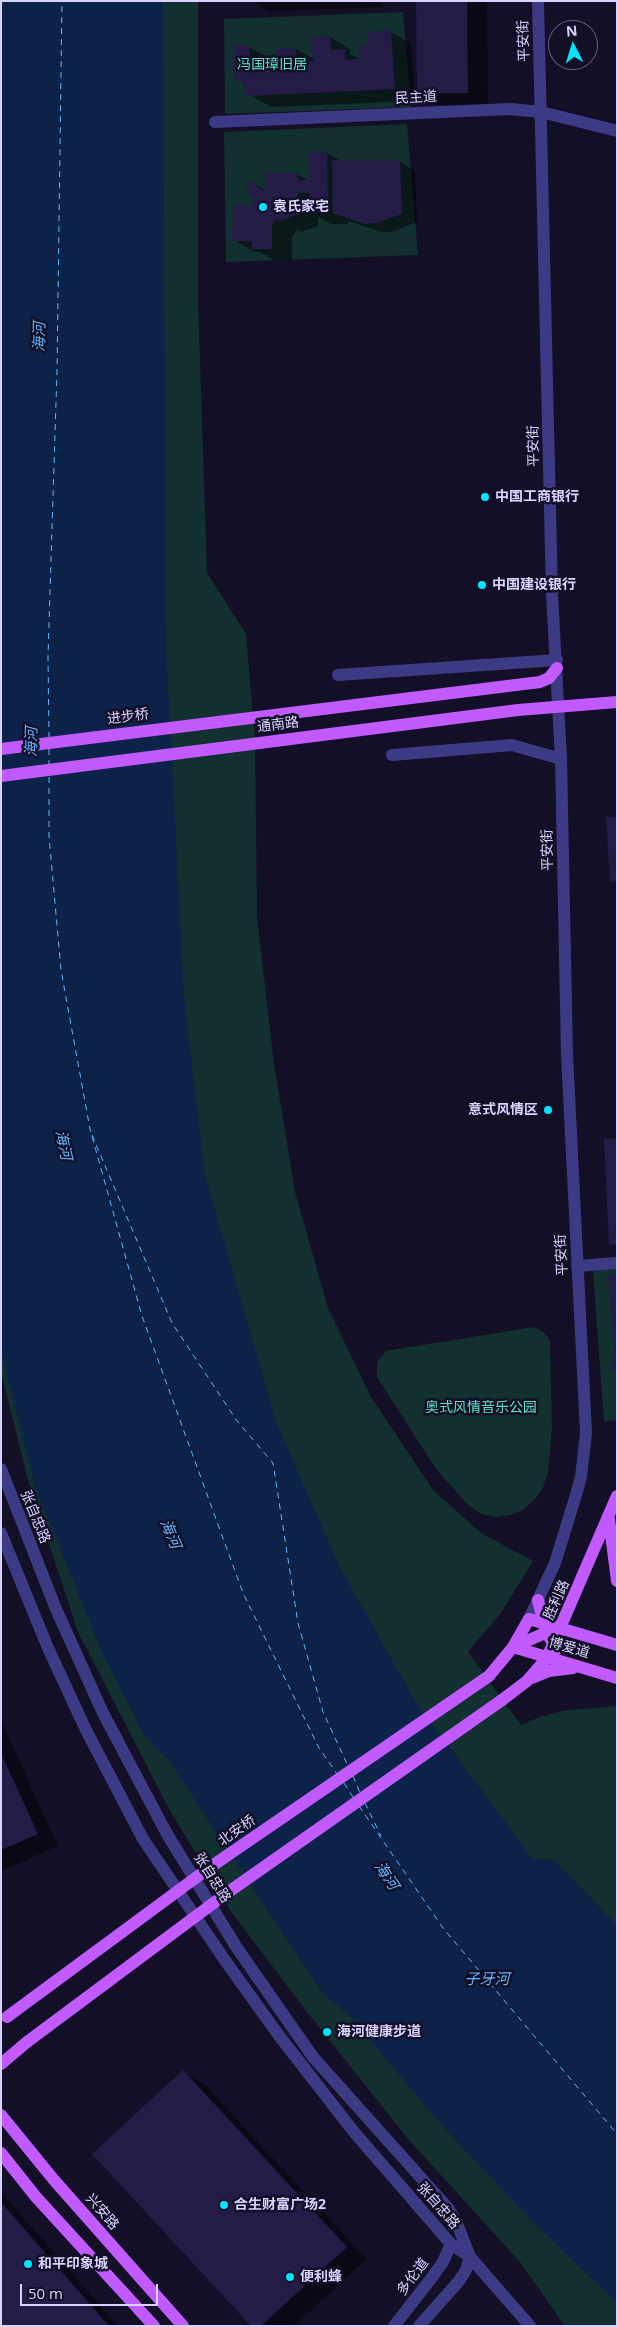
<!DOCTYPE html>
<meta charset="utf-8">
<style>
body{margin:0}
#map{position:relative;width:618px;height:2327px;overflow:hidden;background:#130f26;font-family:"Open Sans",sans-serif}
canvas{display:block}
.frame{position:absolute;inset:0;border:2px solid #d9d4ff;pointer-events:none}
.north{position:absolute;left:548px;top:20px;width:50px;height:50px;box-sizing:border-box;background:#130f26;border:1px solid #625e7d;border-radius:50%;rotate:355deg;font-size:14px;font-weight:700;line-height:20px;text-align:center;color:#d9d4ff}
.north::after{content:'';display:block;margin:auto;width:18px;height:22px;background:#00e5ff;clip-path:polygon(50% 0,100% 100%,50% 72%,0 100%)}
.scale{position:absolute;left:20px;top:2284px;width:138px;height:22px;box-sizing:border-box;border:2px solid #d9d4ff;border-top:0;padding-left:6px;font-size:15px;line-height:18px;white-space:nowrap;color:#d9d4ff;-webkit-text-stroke:4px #130f26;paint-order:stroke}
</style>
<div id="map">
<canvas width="618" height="2327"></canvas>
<div class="frame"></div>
<div class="north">N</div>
<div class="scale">50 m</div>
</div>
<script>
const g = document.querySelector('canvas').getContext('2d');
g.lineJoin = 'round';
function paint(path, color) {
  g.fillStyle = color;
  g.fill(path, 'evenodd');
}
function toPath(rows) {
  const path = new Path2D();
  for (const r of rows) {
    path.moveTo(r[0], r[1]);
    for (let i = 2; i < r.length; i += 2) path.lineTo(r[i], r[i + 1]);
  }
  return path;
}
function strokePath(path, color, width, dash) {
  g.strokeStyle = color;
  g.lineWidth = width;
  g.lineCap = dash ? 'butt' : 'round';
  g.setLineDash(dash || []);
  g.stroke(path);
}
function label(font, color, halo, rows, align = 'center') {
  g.font = font + ' "Open Sans","Noto Sans SC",sans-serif';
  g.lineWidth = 5;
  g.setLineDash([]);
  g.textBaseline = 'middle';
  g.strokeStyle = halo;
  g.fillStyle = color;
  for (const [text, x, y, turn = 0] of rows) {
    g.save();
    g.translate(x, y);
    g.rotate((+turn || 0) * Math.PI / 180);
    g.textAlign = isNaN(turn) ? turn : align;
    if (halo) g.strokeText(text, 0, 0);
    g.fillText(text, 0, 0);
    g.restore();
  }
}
paint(toPath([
 [1,1,198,1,198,300,207,573,246,634,255,738,257,917,274,1064,295,1192,328,1308,371,1397,433,1490,481,1533,533,1561,501,1613,468,1652,521,1725,540,1717,567,1710,617,1706,617,1926,554,1860,533,1859,617,1934,617,2326,565,2326,520,2262,409,2140,307,2012,232,1913,169,1809,78,1632,29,1484,1,1372],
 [403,12,411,107,225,114,224,19],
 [407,124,418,255,226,262,224,132],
 [617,1269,617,1420,604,1421,593,1271],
 [534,1327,544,1332,550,1341,552,1429,548,1472,543,1488,534,1500,523,1510,510,1515,496,1517,481,1514,468,1505,436,1469,377,1377,377,1362,386,1351]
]), '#12302f');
paint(toPath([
 [1,1,163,1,166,644,184,998,205,1176,277,1424,339,1566,414,1699,532,1858,554,1860,617,1926,617,2303,534,2223,445,2129,349,2015,324,1995,169,1761,144,1735,102,1652,36,1489,1,1351]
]), '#0c2248');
paint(toPath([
 [381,1,382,7,268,11,253,1],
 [417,1,487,1,488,104,438,105,418,93],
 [391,32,411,44,415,101,271,107,250,95,246,85,239,81,234,47,249,47,270,58,270,64,279,64,296,49,314,59,330,37,350,49,350,54,362,60],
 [327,153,341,161,399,161,415,171,417,222,392,232,382,232,348,221,348,224,331,224,318,217,318,226,301,232,297,230,292,237,292,260,274,260,260,252,254,252,234,240,255,198,253,183,267,191,297,174,310,181],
 [1,1721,58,1846,1,1871],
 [183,2072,204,2084,367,2259,294,2326,253,2326],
 [1,2192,118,2326,1,2326]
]), '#0007');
strokePath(toPath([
 [49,738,48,656,57,371,62,1],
 [49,749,49,765],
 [49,777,49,836,61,970,90,1129,142,1316,243,1593,319,1748,337,1774],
 [92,1135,172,1323,237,1421,273,1463,298,1623,323,1712,348,1766],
 [353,1776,360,1793],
 [344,1783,353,1797],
 [365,1803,381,1836],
 [359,1806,443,1928,617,2134]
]), '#62b6ff', 1, [6, 5]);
paint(toPath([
 [416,1,467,1,468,93,417,94],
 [391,30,395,89,249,96,245,92,244,82,239,82,234,78,233,46,249,45,250,65,278,63,277,49,296,48,297,63,313,61,311,37,330,36,331,50,345,49,345,60,360,59,359,45,369,44,368,32],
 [309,152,327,152,328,213,309,213,309,193,298,193,298,214,280,221,276,219,272,225,272,249,252,249,252,241,232,241,233,205,250,205,254,198,245,189,253,181,262,191,265,191,265,173,298,173,298,180,309,180],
 [332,160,400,160,402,214,376,223,365,224,333,213],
 [606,817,617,817,617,881,610,882],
 [617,1138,617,1244,609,1245,604,1139],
 [617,1274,617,1372,610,1371,614,1351,608,1275],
 [1,1753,38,1834,1,1850],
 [183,2070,347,2247,261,2326,251,2326,92,2154],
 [1,2202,109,2326,1,2326]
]), '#241b47');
strokePath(toPath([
 [215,122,510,109,541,112,617,131],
 [338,675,557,660],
 [392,755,512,745,561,759],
 [577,1266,617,1263],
 [1,1469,56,1609,103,1713,167,1834,237,1948,313,2057,448,2208,456,2221,470,2257],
 [1,1533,48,1648,86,1730,143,1839,224,1959,280,2037,354,2132,451,2244,470,2257,530,2326],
 [529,1619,555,1563,576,1495,581,1477,586,1433,567,1055,561,759,552,594,538,1],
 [394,2326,430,2280,443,2262,451,2244],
 [419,2326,459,2281,466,2270,470,2257]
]), '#3d3a85', 12);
strokePath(toPath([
 [1,749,540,682,549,678,557,668],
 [1,776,518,710,617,702],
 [609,1519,617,1581],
 [538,1600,546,1632,557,1649],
 [513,1647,617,1678],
 [513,1647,552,1630],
 [489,1676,513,1647,529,1619,617,1645],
 [532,1678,549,1671,573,1668],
 [502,1700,527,1681,547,1658,617,1496],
 [1,2064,27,2042],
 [1,2115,54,2180,183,2326],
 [1,2153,36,2197,154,2326]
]), '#c25bff', 12);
strokePath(toPath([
 [7,2017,209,1868,489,1676],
 [27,2042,227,1893,502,1700]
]), '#c25bff', 12);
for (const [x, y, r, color] of [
 [263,207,5,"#00e5ff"],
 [485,497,5,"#00e5ff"],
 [482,585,5,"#00e5ff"],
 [548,1110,5,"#00e5ff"],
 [327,2032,5,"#00e5ff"],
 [224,2205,5,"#00e5ff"],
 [28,2264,5,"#00e5ff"],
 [290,2277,5,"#00e5ff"]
]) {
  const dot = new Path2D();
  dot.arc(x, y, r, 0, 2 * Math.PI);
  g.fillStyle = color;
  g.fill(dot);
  strokePath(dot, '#130f26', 2);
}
label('14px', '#d9d4ff', '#130f26', [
 ["平安街",524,41,-92],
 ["民主道",416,98,-3],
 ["平安街",534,446,-91],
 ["进步桥",128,717,-8],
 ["通南路",278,725,-7],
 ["平安街",548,850,-91],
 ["平安街",562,1255,-93],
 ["张自忠路",35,1517,68],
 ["胜利路",557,1600,-66],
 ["博爱道",569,1648,16],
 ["北安桥",237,1831,-35],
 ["张自忠路",212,1878,58],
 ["张自忠路",438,2206,49],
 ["兴安路",102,2212,49],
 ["多伦道",413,2277,-53]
]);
label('14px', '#5fe0c0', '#130f26', [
 ["冯国璋旧居",272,65],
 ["奥式风情音乐公园",481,1408]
]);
label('bold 14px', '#d9d4ff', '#130f26', [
 ["袁氏家宅",273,207],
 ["中国工商银行",495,497],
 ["中国建设银行",492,585],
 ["意式风情区",538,1110,"right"],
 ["海河健康步道",337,2032],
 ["合生财富广场2",234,2205],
 ["和平印象城",38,2264],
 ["便利蜂",300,2277]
], 'left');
label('italic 15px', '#62b6ff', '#130f26', [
 ["海河",40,337,-89],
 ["海河",32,742,-89],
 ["海河",63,1145,78],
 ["海河",170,1534,67],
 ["海河",386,1876,56],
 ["子牙河",487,1980]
]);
</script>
